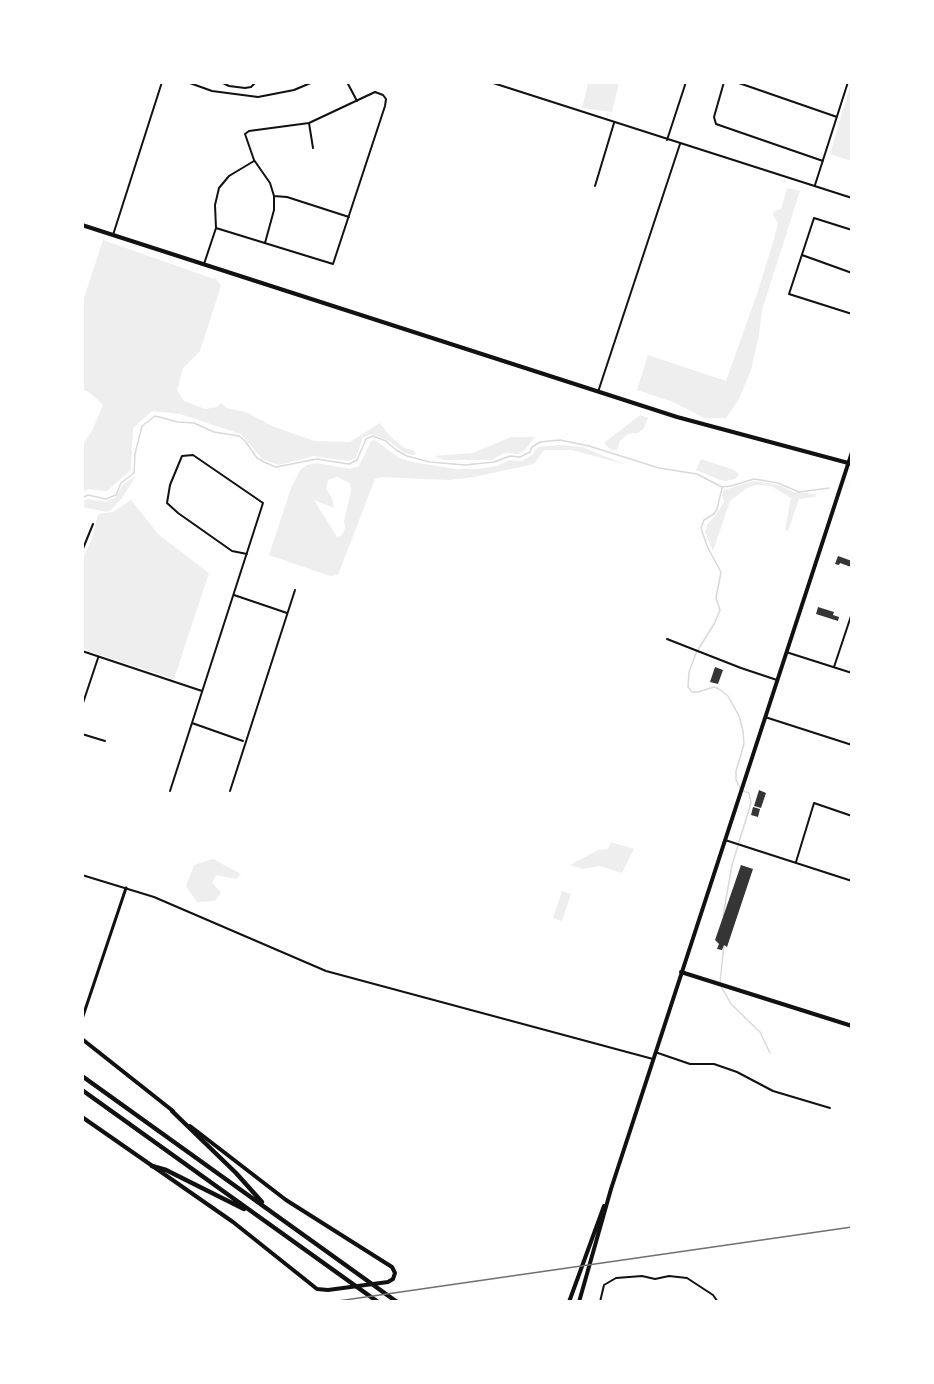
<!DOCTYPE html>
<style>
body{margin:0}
#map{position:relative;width:934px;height:1384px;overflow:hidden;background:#fff;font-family:Rubik,sans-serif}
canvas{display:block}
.frame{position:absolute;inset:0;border:84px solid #fff;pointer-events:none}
</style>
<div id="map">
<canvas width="934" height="1384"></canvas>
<div class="frame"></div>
</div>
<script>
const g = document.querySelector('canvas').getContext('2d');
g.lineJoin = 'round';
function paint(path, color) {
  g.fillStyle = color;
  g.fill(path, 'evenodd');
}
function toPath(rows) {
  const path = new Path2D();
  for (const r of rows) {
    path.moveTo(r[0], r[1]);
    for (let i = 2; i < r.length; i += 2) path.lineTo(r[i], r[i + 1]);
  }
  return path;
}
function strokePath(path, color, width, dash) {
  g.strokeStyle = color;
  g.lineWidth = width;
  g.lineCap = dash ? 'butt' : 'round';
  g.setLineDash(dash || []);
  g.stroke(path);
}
paint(toPath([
 [588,83,619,83,612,112,582,108],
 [851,83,851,161,830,154],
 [787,188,800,191,762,310,759,335,751,370,739,399,726,418,705,418,673,402,637,390,648,355,726,381,759,288,774,239,778,223,773,215,774,211,781,209],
 [103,240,214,279,214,276,221,286,200,351,183,368,177,390,184,401,205,409,217,407,221,403,227,408,246,412,272,426,314,441,350,442,380,423,389,435,404,448,413,450,416,454,412,455,403,452,389,441,373,434,363,437,356,458,348,461,314,456,279,465,262,459,241,434,180,414,152,411,133,428,131,470,107,491,88,489,83,492,83,444,92,431,103,405,89,392,83,390,83,301],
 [640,415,648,418,644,428,638,433,628,434,620,441,617,450,611,450,604,443],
 [511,437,535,437,525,450,518,454,504,453,492,460,444,460,434,456,473,453],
 [375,440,399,458,412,462,456,469,478,469,497,466,509,460,522,461,532,455,538,447,559,445,582,447,627,465,572,450,544,450,534,464,474,477,449,480,382,477,375,479,338,575,330,576,269,555,291,488,300,470,307,465,317,463,350,469,359,466,371,441],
 [337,477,350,483,351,491,344,521,345,528,342,535,337,537,314,500,334,508,332,498,326,489,328,480],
 [701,459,734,470,739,474,735,479,725,481,717,479,696,470],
 [136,476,122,498,111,510,106,512,83,507,83,501,88,499,105,502,115,498,123,484],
 [754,481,779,485,793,492,816,494,815,497,799,499,788,531,785,530,791,498,771,486,756,485,747,488,730,501,713,551,705,532,707,525,715,516,724,502,722,495,724,490],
 [131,500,159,535,209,573,174,679,91,652,83,648,83,557,92,539,98,514,113,512],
 [611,842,634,849,622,873,600,866,583,869,570,865,598,850,608,849],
 [213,859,241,874,236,879,216,875,212,883,221,892,215,901,197,902,186,886,194,865],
 [562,891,571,894,562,921,553,918]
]), '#eee');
strokePath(toPath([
 [850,485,852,485],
 [722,488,717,509,714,514,704,520,701,528,707,546,721,572,716,598,720,610,714,624,696,653,689,672,688,687,692,692,698,692,714,687,719,689,728,696,739,716,743,731,744,744,736,771,736,780,740,788],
 [82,498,88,495,106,499,116,495,121,483,134,473,135,454,142,426,155,416,178,422,194,423,214,432,239,436,245,441,257,458,264,462,276,467,317,459,349,464,357,460,366,439,373,436,386,441,396,450,407,456,430,462,465,465,494,462,510,456,520,457,530,452,532,447,540,442,560,440,589,446,659,468,697,474,722,487,731,486,754,479,778,483,799,492,829,488],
 [723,916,732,865,751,803,749,793,743,791],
 [720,982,724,945],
 [721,986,731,1004,760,1032,770,1053]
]), '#d9d9d9', 1.5);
paint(toPath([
 [838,556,852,561,851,567,840,563,839,565,835,564],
 [818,607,834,612,833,615,839,617,838,621,816,614],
 [715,667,723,670,718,684,710,682],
 [759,790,766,793,761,808,754,806],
 [753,807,760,809,758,817,751,815],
 [741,865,753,869,727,947,724,945,722,950,717,949,719,944,715,940]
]), '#353535');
strokePath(toPath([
 [187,82,212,91,258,97,294,90,313,82],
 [221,82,229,86,245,88,251,87,256,82],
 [347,82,357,101],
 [490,82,852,198],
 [724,82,714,117,716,124,823,161],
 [736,82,837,117],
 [309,123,313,148],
 [667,140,686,82],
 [815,185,848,82],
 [595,186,614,123],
 [274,196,287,197,349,217],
 [216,228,333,264,385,106,386,99,383,95,375,92,309,123,249,131,245,134,254,160,270,183,274,196,274,210,265,243],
 [852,230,814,218,789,294,852,314],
 [113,235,162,82],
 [802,255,852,273],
 [204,264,216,228,215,205,219,188,229,176,254,161],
 [598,392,680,144],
 [82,551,93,524],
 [234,595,287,613],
 [667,639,741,668,777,680],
 [82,651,202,691],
 [786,652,852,673],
 [834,667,852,613],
 [82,706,98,658],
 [765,717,852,745],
 [192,723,243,741],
 [82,734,105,741],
 [170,791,263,503,193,455,182,456,170,485,167,503,178,513,232,551,247,554],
 [230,791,295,590],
 [725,840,852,881],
 [796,862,814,803,852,816],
 [82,875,154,897,326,971,653,1059],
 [655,1052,690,1064,714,1064,737,1072,773,1091,830,1108],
 [600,1302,604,1285,616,1278,642,1276,655,1279,669,1276,687,1278,713,1295,718,1302]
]), '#111', 2);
strokePath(toPath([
 [82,1019,126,888]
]), '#111', 3);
strokePath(toPath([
 [82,225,677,417,852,464],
 [681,972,852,1026],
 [82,1039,173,1111],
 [82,1117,233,1222,317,1289,328,1290,388,1282,393,1279,395,1273,392,1267,286,1200,190,1126],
 [569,1302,604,1206],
 [579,1302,611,1189,852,452]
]), '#111', 4);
strokePath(toPath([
 [82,1076,397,1302],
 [82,1090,378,1302],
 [172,1111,236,1173,262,1202],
 [152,1166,166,1170,244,1209]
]), '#111', 4.5);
strokePath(toPath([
 [331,1302,852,1227]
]), '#707070', 1.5);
</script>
